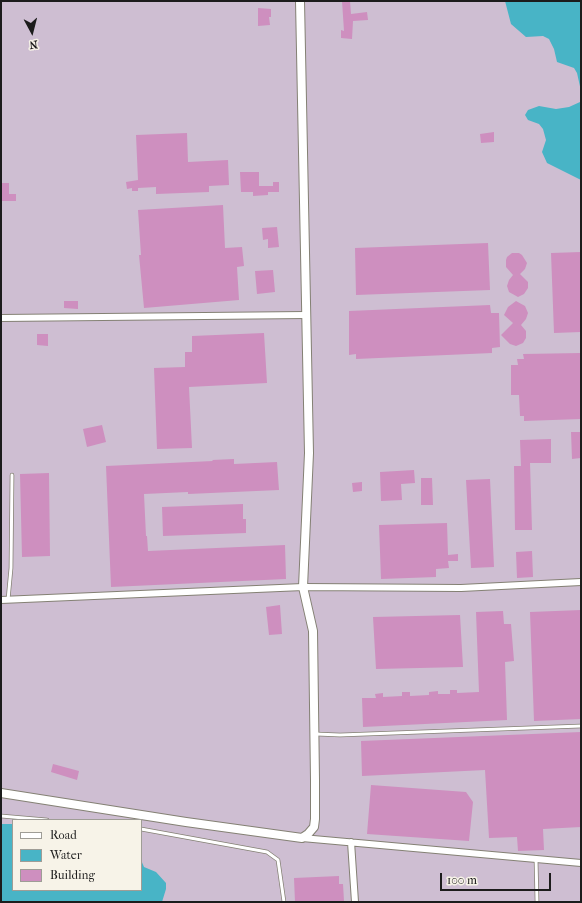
<!DOCTYPE html>
<style>
body{margin:0}
#map{position:relative;width:582px;height:903px;overflow:hidden;background:#ede6cb;font-family:"IM FELL French Canon",serif}
canvas{display:block}
.frame{position:absolute;inset:0;border:2px solid #1c1c1c;pointer-events:none}
.legend{position:absolute;left:12px;top:819px;width:130px;height:72px;box-sizing:border-box;background:#f7f3e8;border:1px solid #9f9d96;margin:0;padding:5px 7px;list-style:none;font-size:12px;color:#1c1c1c}
.legend li{display:flex;align-items:center;gap:8px;height:20px}
.legend b{width:20px;border:1px solid #9f9d96}
.north{position:absolute;left:12px;top:12px;width:40px;height:40px;-webkit-text-stroke:3px #f7f3e8;paint-order:stroke;rotate:173deg;font-size:11px;font-weight:700;line-height:16px;text-align:center;color:#1c1c1c}
.north::after{content:'';display:block;margin:auto;width:14px;height:18px;background:#1c1c1c;clip-path:polygon(50% 0,100% 100%,50% 72%,0 100%)}
.scale{position:absolute;left:440px;top:873px;width:111px;height:18px;box-sizing:border-box;border:2px solid #1c1c1c;border-top:0;padding-left:5px;font-size:12px;line-height:14px;white-space:nowrap;color:#1c1c1c;-webkit-text-stroke:3px #f7f3e8;paint-order:stroke}
</style>
<div id="map">
<canvas width="582" height="903"></canvas>
<div class="frame"></div>
<ul class="legend">
<li><b style="height:5px;background:#fff"></b>Road</li>
<li><b style="height:11px;background:#48b4c6"></b>Water</li>
<li><b style="height:11px;background:#ce8fbf"></b>Building</li>
</ul>
<div class="north">N</div>
<div class="scale">100 m</div>
</div>
<script>
const g = document.querySelector('canvas').getContext('2d');
g.lineJoin = 'round';
function paint(path, color) {
  g.fillStyle = color;
  g.fill(path, 'evenodd');
}
function toPath(rows) {
  const path = new Path2D();
  for (const r of rows) {
    path.moveTo(r[0], r[1]);
    for (let i = 2; i < r.length; i += 2) path.lineTo(r[i], r[i + 1]);
  }
  return path;
}
function strokePath(path, color, width, dash) {
  g.strokeStyle = color;
  g.lineWidth = width;
  g.lineCap = dash ? 'butt' : 'round';
  g.setLineDash(dash || []);
  g.stroke(path);
}
paint(toPath([
 [1,1,581,1,581,902,1,902],
 [13,820,141,820,141,890,13,890]
]), '#cebed2');
paint(toPath([
 [505,1,581,1,581,91,577,73,574,68,557,62,554,49,549,39,543,36,526,37,511,24],
 [581,98,581,180,547,163,542,152,546,140,543,129,539,124,528,120,525,115,528,110,539,106,556,109,569,107,580,102],
 [1,824,13,824,13,890,141,890,141,860,144,867,156,872,166,883,166,889,162,902,1,902]
]), '#48b4c6');
paint(toPath([
 [342,1,350,1,351,14,367,12,368,20,353,21,352,39,341,38,341,30,344,31],
 [258,8,271,9,271,17,269,17,270,25,258,26],
 [494,132,494,142,481,143,480,134],
 [187,133,188,162,228,160,229,185,209,186,209,192,156,194,156,187,138,188,138,191,132,191,132,188,127,189,126,182,138,180,136,135],
 [240,172,259,172,259,186,273,186,273,182,279,182,279,192,268,192,268,195,253,196,253,192,241,192],
 [2,183,9,183,9,194,16,194,16,201,2,201],
 [223,205,225,248,242,247,244,266,237,267,239,300,144,308,139,255,141,255,138,210],
 [277,227,279,247,268,248,268,239,263,240,262,228],
 [488,243,490,290,356,295,355,248],
 [581,252,581,332,554,333,551,253],
 [512,253,519,253,522,255,527,263,525,269,520,274,528,282,528,288,524,294,518,297,509,292,507,286,509,280,513,275,506,267,506,260,507,257],
 [273,270,275,292,257,294,255,271],
 [64,301,78,301,78,309,64,308],
 [516,301,525,306,528,313,526,319,521,325,526,331,526,338,523,343,516,346,510,344,501,335,513,323,504,315,508,307],
 [490,305,491,313,499,313,500,347,492,348,492,353,356,359,356,354,349,355,349,311],
 [264,333,267,383,189,387,192,448,157,449,154,368,185,367,185,352,192,352,192,336],
 [37,334,48,334,48,346,37,345],
 [581,353,581,419,524,421,524,416,520,416,519,395,511,395,511,365,518,365,517,359,524,359,523,354],
 [102,425,106,442,87,447,83,429],
 [571,432,581,432,581,458,572,459],
 [551,439,551,463,530,463,532,530,515,530,514,466,521,466,520,440],
 [234,459,234,464,277,462,279,490,188,494,188,492,144,494,146,536,147,536,148,551,285,545,286,579,111,587,106,466,213,461,212,460],
 [414,470,415,483,401,484,402,500,381,501,380,472],
 [49,473,50,556,22,557,20,474],
 [421,478,432,478,433,505,421,505],
 [490,479,494,567,471,568,466,480],
 [362,482,362,491,353,492,352,483],
 [243,504,243,519,246,519,246,533,163,536,162,507],
 [447,523,448,555,458,554,458,561,448,561,449,568,436,569,436,577,381,579,379,525],
 [532,551,533,577,517,578,516,552],
 [280,605,282,634,269,635,266,607],
 [581,610,581,719,534,721,530,612],
 [503,611,504,624,511,624,514,661,505,662,507,720,363,727,362,698,376,698,375,694,383,693,383,697,402,696,402,692,410,692,410,696,429,695,429,692,438,691,438,694,450,694,450,690,457,690,457,693,479,692,476,612],
 [460,615,463,667,376,669,373,617],
 [581,732,581,827,543,829,544,850,518,851,517,837,489,838,485,770,362,776,361,741],
 [53,764,79,771,77,780,51,772],
 [371,785,466,792,473,802,469,841,367,834],
 [339,876,339,884,343,884,344,901,295,902,294,878]
]), '#ce8fbf');
const lane = toPath([
 [8,600,11,568,12,475],
 [316,734,340,735,581,726],
 [1,816,47,820],
 [141,829,267,852,278,860,284,902],
 [536,858,537,902]
]);
const street = toPath([
 [1,318,306,315],
 [1,600,303,587,461,588,581,582],
 [302,838,581,863],
 [351,842,355,902]
]);
const secondary = toPath([
 [1,793,186,822,302,838,308,834,314,827,315,819,315,780,313,631,303,587,309,453,300,1]
]);
strokePath(lane, '#848174', 4.5);
strokePath(street, '#848174', 8);
strokePath(secondary, '#848174', 10);
strokePath(lane, '#fff', 3);
strokePath(street, '#fff', 6);
strokePath(secondary, '#fff', 8);
</script>
